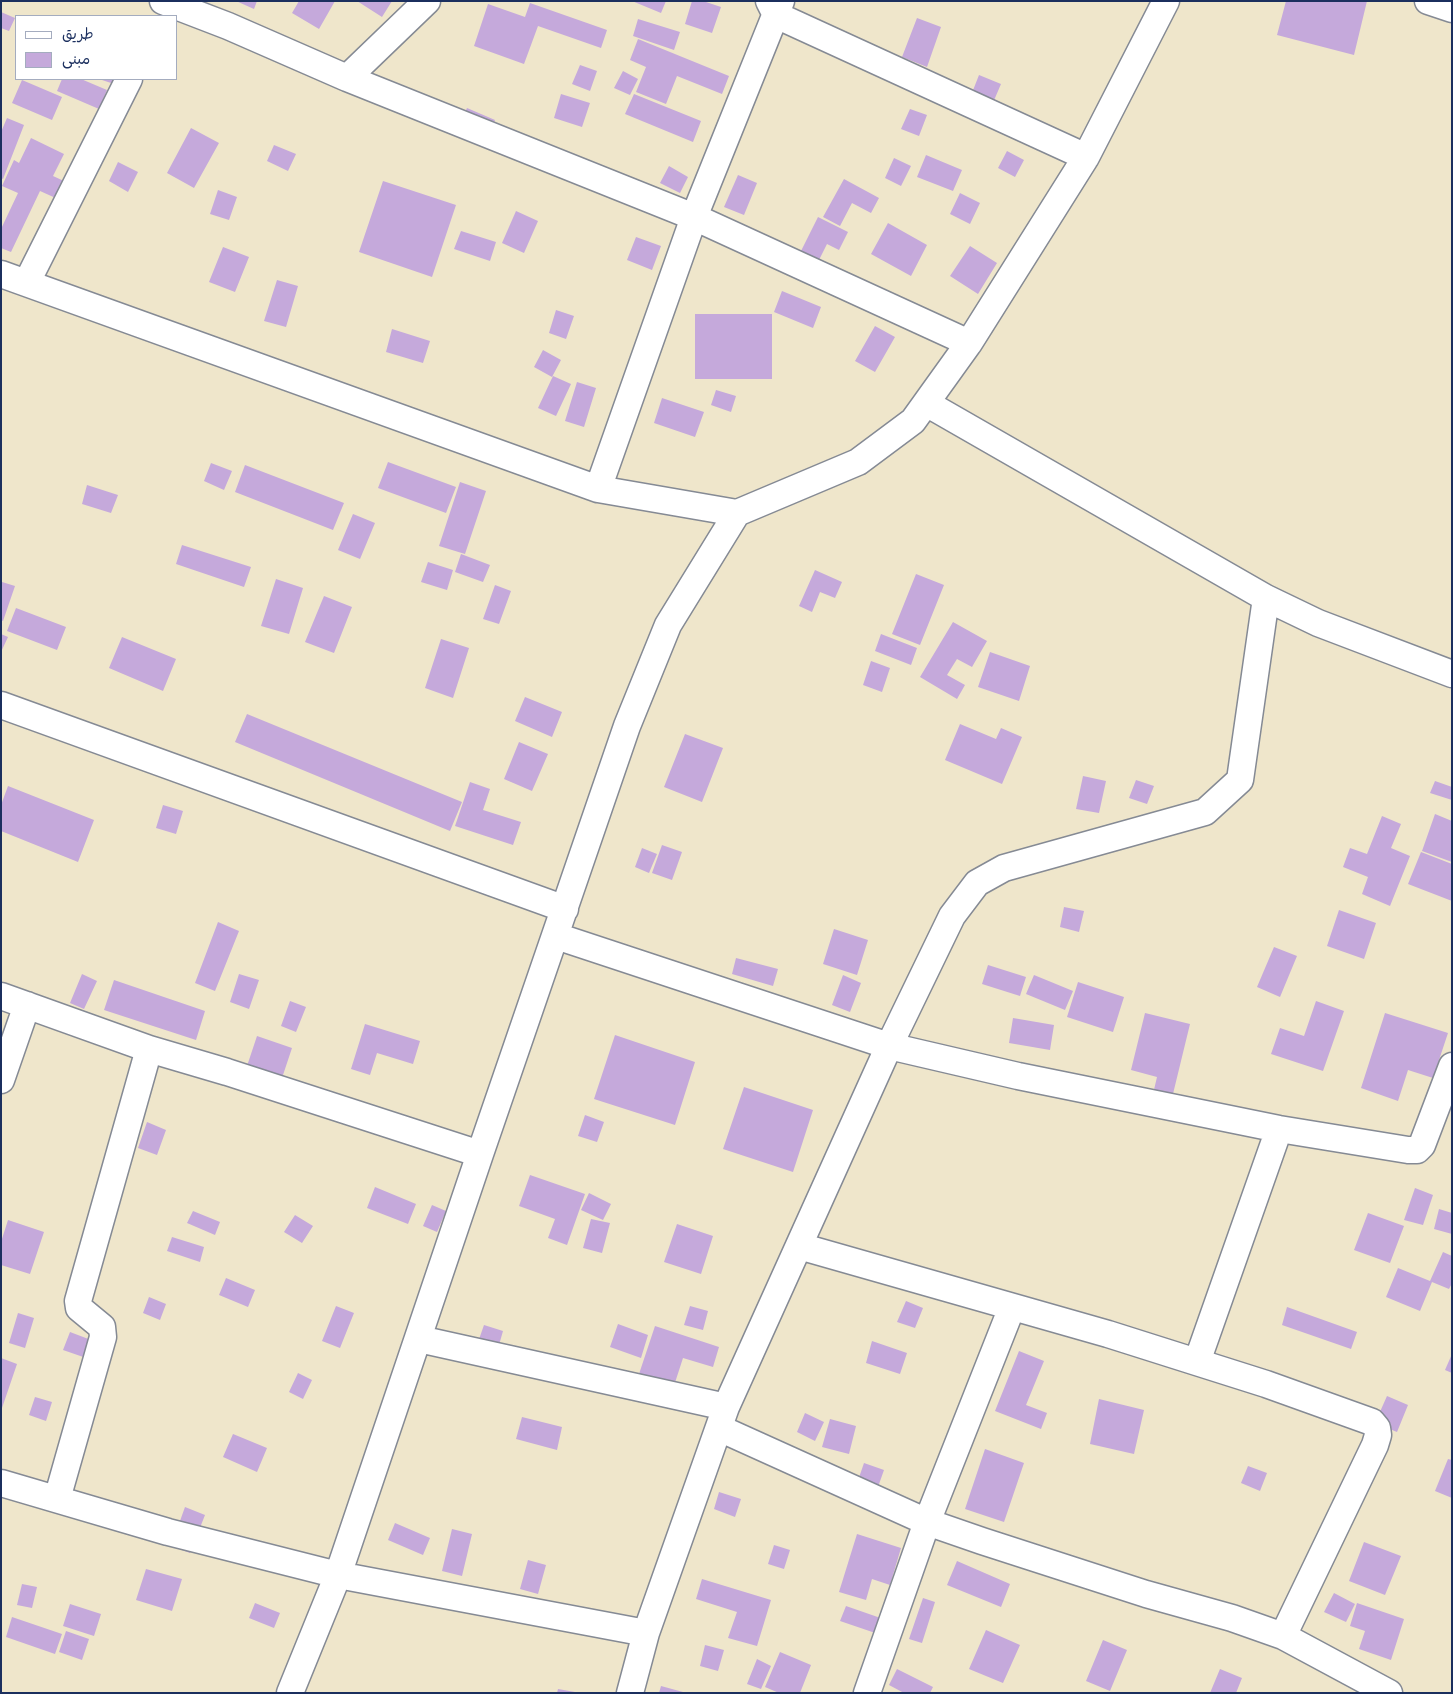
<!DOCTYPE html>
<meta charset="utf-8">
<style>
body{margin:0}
#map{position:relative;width:1453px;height:1694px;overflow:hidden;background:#efe6cb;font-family:"Indie Flower","Playpen Sans Arabic",sans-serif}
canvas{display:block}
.frame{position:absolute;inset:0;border:2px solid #1b2f5e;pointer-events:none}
.legend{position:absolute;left:15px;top:15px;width:162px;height:65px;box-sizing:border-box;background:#fff;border:1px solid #a4acbf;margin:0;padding:6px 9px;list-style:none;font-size:15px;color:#1b2f5e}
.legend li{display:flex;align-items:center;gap:10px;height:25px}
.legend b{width:25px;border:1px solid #a4acbf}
</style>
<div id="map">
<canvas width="1453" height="1694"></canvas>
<div class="frame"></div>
<ul class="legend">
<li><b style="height:6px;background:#fff"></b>طريق</li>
<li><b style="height:14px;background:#c5a9db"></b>مبنى</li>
</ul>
</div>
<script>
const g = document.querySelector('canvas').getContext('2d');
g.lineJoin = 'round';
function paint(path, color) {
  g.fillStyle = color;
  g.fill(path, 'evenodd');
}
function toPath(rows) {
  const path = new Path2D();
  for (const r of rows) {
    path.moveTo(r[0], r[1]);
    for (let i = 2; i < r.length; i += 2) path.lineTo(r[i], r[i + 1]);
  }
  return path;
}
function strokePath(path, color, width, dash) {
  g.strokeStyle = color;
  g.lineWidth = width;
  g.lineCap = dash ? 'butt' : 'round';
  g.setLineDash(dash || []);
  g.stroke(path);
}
paint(toPath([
 [236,1,257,1,254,9],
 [299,1,335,1,319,29,292,13],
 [357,1,392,1,382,17],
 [632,1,666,1,661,13],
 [692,1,703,1,721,7,712,33,685,24],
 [1286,1,1367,1,1354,55,1277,35],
 [530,3,607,30,601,48,538,26,524,64,474,46,488,4,525,17],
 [1,12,15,18,9,31,1,28],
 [917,18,941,27,927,67,902,57],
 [638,19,680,32,674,50,633,36],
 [638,39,729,76,722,94,677,76,666,104,636,92,646,67,630,60],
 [580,65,597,71,590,91,572,84],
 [623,71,638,79,630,95,614,88],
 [979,75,1001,84,989,112,968,103],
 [62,79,81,79,107,90,99,109,57,91],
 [99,79,130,79,126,88],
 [22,80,62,97,52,120,12,103],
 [561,94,590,103,582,127,554,118],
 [634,94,701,121,693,142,625,114],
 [467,108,495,120,488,136,460,123],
 [910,109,927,115,919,136,901,129],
 [7,118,24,125,3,179,1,178,1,132],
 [191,128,219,143,194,188,167,173],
 [31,138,64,154,53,176,77,187,69,204,40,191,11,252,1,248,1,229,18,193,2,186,14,160,19,163],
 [274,145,296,154,288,171,267,161],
 [1007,151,1024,160,1015,177,998,168],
 [926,155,962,170,953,191,917,177],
 [894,158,911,166,901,186,885,178],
 [118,162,138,172,128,192,109,181],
 [669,166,688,177,680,193,660,183],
 [738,175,757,183,744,215,724,207],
 [844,179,879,198,871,213,852,203,840,226,823,217],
 [383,181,456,205,432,277,359,252],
 [218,190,237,197,229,220,210,214],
 [960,193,980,203,970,224,950,214],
 [516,211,538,221,524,253,502,243],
 [818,217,848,232,839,250,827,244,816,266,798,257],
 [888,223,927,245,911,276,871,254],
 [461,231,496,242,490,261,454,249],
 [636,237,661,246,652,270,627,260],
 [970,246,997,263,978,294,950,276],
 [223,247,249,257,235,292,209,282],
 [277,280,298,286,286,327,264,321],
 [782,291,821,307,813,328,774,312],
 [556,310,574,316,566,339,549,333],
 [695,314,772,314,772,379,695,379],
 [875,326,895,337,875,372,855,361],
 [392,329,430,341,423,363,386,352],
 [543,350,561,360,552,377,534,367],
 [553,376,571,384,556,416,538,408],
 [577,382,596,388,584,427,565,421],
 [716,390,736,396,731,412,711,405],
 [662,398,704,412,695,437,654,423],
 [388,462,456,487,446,513,378,488],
 [211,463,232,471,224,490,204,481],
 [245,465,344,503,333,530,235,492],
 [460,482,486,491,465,554,439,546],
 [87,485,118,495,111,513,82,504],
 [353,514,375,523,360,559,338,550],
 [182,545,251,567,244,587,176,564],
 [461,554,490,565,483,582,455,572],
 [428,562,453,570,447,590,421,582],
 [815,570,842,582,835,598,820,592,812,612,799,606],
 [916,574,944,585,920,645,892,634],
 [276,579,303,588,289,634,261,626],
 [2,582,15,586,3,621,1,620],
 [495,585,511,591,499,624,483,619],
 [324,596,352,607,334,653,305,642],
 [16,608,66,627,57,650,7,631],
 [953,622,987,641,972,667,957,659,947,675,965,685,957,699,920,677],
 [1,634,8,637,1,652],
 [881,634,917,648,911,665,875,651],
 [122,637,176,659,163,691,109,668],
 [441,639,469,648,453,698,425,688],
 [990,652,1030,666,1019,701,978,687],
 [871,661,890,668,882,692,863,685],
 [525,697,562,712,552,737,515,721],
 [247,714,462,802,450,831,235,742],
 [960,724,996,739,1001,728,1022,737,1002,784,945,760],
 [685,734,723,748,702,802,664,787],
 [519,742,548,754,532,791,504,779],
 [1083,776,1106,781,1099,813,1076,809],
 [1136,780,1154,786,1147,804,1129,798],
 [1435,781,1452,787,1452,800,1430,793],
 [470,782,490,789,483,810,521,822,513,845,455,826],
 [8,786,94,820,78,862,1,831,1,805],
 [163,805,183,811,176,834,156,828],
 [1435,814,1452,821,1452,862,1422,851],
 [1382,816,1401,824,1391,848,1410,856,1390,906,1362,894,1368,877,1343,867,1350,848,1367,854],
 [662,845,682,852,672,880,652,873],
 [642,848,657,854,649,873,635,867],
 [1421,852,1452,864,1452,901,1408,884],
 [1064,907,1084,911,1079,932,1060,927],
 [1339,910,1376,923,1364,959,1327,946],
 [218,922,239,931,215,991,195,983],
 [834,929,868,940,857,975,823,964],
 [1274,947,1297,956,1280,997,1257,987],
 [736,958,778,969,773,986,732,974],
 [988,965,1026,977,1020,996,982,984],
 [82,974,97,981,84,1009,70,1003],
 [239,974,259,980,249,1009,230,1002],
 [843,975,861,983,850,1012,832,1005],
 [1034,975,1073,991,1065,1010,1026,994],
 [114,980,205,1011,196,1040,104,1010],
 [1078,982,1124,997,1113,1032,1067,1017],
 [290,1001,306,1007,296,1032,281,1026],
 [1316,1001,1344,1011,1323,1071,1271,1054,1280,1028,1304,1036],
 [1145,1013,1190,1024,1172,1098,1153,1094,1157,1077,1131,1070],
 [1385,1013,1448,1033,1433,1078,1408,1070,1398,1101,1361,1088],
 [1013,1018,1054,1025,1050,1050,1009,1043],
 [365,1024,420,1041,413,1064,377,1053,370,1075,351,1069],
 [615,1035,695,1062,675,1125,594,1099],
 [257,1036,292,1048,278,1090,243,1078],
 [744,1087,813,1110,793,1172,723,1149],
 [585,1115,604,1122,597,1142,578,1136],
 [147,1122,166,1130,157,1155,138,1148],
 [530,1175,585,1194,567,1245,548,1238,555,1219,519,1206],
 [375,1187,416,1204,408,1224,367,1208],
 [1415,1188,1433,1195,1423,1225,1404,1220],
 [589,1193,611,1204,603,1220,581,1210],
 [432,1205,446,1211,437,1232,423,1226],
 [1439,1209,1452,1213,1452,1234,1434,1229],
 [193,1211,220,1222,215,1235,187,1223],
 [1368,1213,1404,1226,1390,1263,1354,1250],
 [295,1215,313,1226,302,1243,284,1232],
 [591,1219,610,1223,602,1253,583,1248],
 [8,1220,44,1232,30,1274,1,1265,1,1242],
 [677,1224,713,1236,701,1274,664,1262],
 [172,1237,204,1247,200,1262,167,1251],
 [1443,1252,1452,1256,1452,1283,1449,1289,1432,1282,1420,1311,1386,1297,1398,1268,1430,1281],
 [226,1278,255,1290,248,1307,219,1295],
 [149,1297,166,1304,160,1320,143,1313],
 [906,1301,923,1308,915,1328,897,1322],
 [336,1306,354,1313,340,1348,322,1341],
 [690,1306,708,1311,703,1330,684,1325],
 [1287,1307,1357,1332,1351,1349,1282,1325],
 [18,1313,34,1318,25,1348,9,1343],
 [618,1324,648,1335,641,1358,610,1347],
 [484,1325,503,1331,497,1352,477,1345],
 [655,1326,719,1347,713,1367,683,1358,670,1398,635,1386],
 [70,1332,99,1343,92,1360,63,1350],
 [872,1341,907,1353,900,1374,866,1363],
 [1019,1351,1044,1361,1026,1405,1047,1413,1041,1429,995,1411],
 [1452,1354,1452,1373,1445,1370],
 [1,1358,17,1364,2,1408,1,1408],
 [298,1373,312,1380,303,1399,289,1392],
 [1387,1396,1408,1405,1397,1432,1375,1423],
 [35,1397,52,1402,46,1421,29,1415],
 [1099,1399,1144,1410,1134,1454,1090,1444],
 [805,1413,824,1422,815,1441,797,1432],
 [522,1417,562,1427,557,1450,516,1439],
 [830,1419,856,1426,849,1454,822,1447],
 [233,1434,267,1448,257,1472,223,1457],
 [985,1449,1024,1463,1004,1522,965,1509],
 [1448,1459,1452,1460,1452,1498,1435,1491],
 [864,1463,884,1470,873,1501,853,1495],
 [1248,1466,1267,1473,1260,1491,1241,1483],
 [719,1492,741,1499,735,1517,714,1509],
 [185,1507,205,1515,190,1553,171,1546],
 [395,1523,430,1538,423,1555,388,1540],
 [452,1529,472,1534,462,1576,442,1571],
 [857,1534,901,1548,890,1585,872,1579,866,1600,839,1592],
 [1364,1542,1401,1556,1385,1595,1349,1581],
 [774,1545,790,1550,784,1569,768,1564],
 [528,1560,546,1565,538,1594,520,1589],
 [957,1561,1010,1584,1001,1607,947,1585],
 [146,1569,182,1579,172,1611,136,1600],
 [702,1579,771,1600,757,1646,728,1638,737,1612,696,1599],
 [22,1584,37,1587,32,1608,17,1605],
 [1334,1593,1355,1604,1346,1622,1324,1612],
 [923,1598,935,1602,922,1643,909,1639],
 [255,1603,280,1613,274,1628,249,1618],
 [1357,1603,1404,1619,1391,1660,1359,1649,1365,1631,1350,1626],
 [70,1604,101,1614,94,1636,63,1626],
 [846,1606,892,1622,887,1637,840,1621],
 [12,1617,62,1634,55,1654,6,1637],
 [986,1630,1020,1645,1003,1683,969,1669],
 [66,1631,89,1639,82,1660,59,1652],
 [1103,1640,1127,1650,1110,1691,1086,1681],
 [705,1645,724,1650,718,1671,700,1666],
 [780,1652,811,1665,800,1693,779,1693,765,1687],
 [757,1659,771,1666,761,1689,747,1684],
 [897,1669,933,1687,930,1693,904,1693,889,1685],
 [1220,1669,1242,1678,1236,1693,1210,1693],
 [661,1686,683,1692,683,1693,659,1693],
 [558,1689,575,1692,575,1693,557,1693]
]), '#c5a9db');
const street = toPath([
 [163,1,228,26,347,78,694,217,969,343],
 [769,1,776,15,1086,157],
 [1428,1,1452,9],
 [347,78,427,1],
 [1,274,598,489,737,513],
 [27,282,129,79],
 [926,403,1266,598,1318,623,1452,674],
 [598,489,694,217,781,1],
 [1,705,565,909],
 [556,936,889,1046,1018,1076,1279,1129,1408,1150,1417,1150,1422,1145,1452,1066],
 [1,996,149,1049,227,1072,480,1154],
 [1,1080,27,1005],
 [799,1246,1108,1334,1266,1384,1372,1422,1377,1428,1378,1435,1375,1445,1283,1636],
 [419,1339,726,1407],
 [1197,1362,1279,1129],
 [719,1428,927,1522,982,1541,1146,1594,1232,1618,1283,1636,1389,1693],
 [1,1483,168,1532,338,1575,646,1633],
 [57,1499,103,1337,102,1327,79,1308,78,1301,149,1049],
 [290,1693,338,1575,480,1154,627,726,668,625,737,513,858,462,913,421,969,343,1086,157,1166,1],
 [630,1693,646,1633,726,1407,889,1046,952,916,977,883,1004,868,1205,812,1240,780,1266,598],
 [867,1693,927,1522,1012,1307]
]);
strokePath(street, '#858a94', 29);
strokePath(street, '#fff', 26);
</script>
